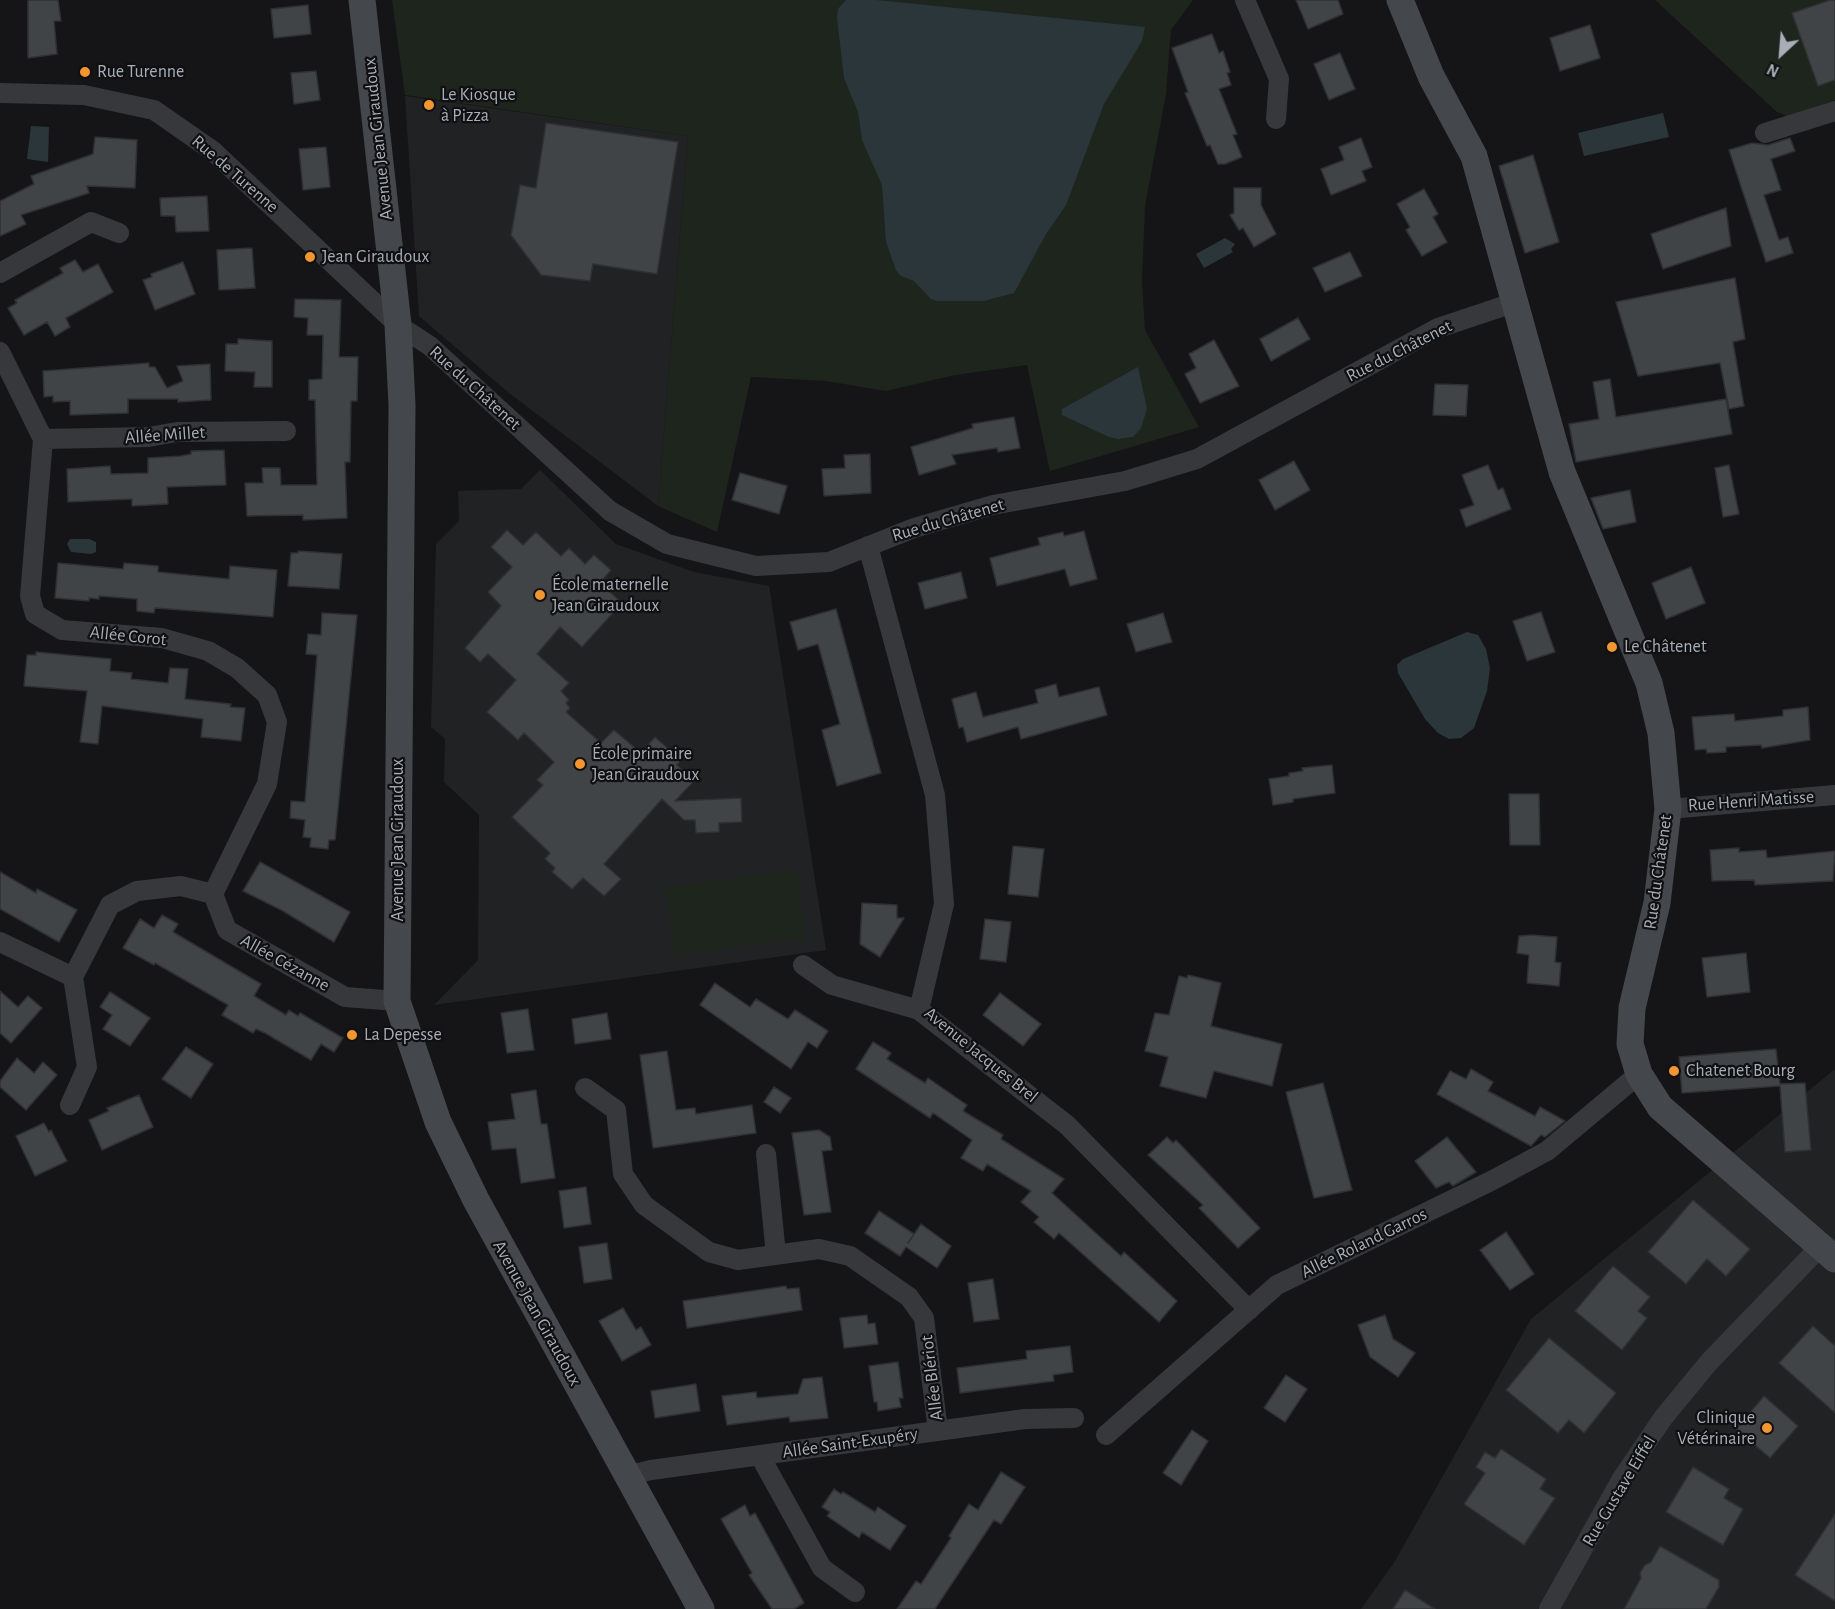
<!DOCTYPE html>
<meta charset="utf-8">
<style>
body{margin:0}
#map{position:relative;width:1835px;height:1609px;overflow:hidden;background:#151517;font-family:"Alegreya Sans",sans-serif}
canvas{display:block}
.north{position:absolute;left:1751px;top:24px;width:60px;height:60px;-webkit-text-stroke:4px #101012;paint-order:stroke;rotate:206deg;font-size:16px;font-weight:700;line-height:24px;text-align:center;color:#a7aeb7}
.north::after{content:'';display:block;margin:auto;width:21px;height:27px;background:#a7aeb7;clip-path:polygon(50% 0,100% 100%,50% 72%,0 100%)}
</style>
<div id="map">
<canvas width="1835" height="1609"></canvas>
<div class="north">N</div>
</div>
<script>
const g = document.querySelector('canvas').getContext('2d');
g.lineJoin = 'round';
function paint(path, color) {
  g.fillStyle = color;
  g.fill(path, 'evenodd');
}
function toPath(rows) {
  const path = new Path2D();
  for (const r of rows) {
    path.moveTo(r[0], r[1]);
    for (let i = 2; i < r.length; i += 2) path.lineTo(r[i], r[i + 1]);
  }
  return path;
}
function strokePath(path, color, width, dash) {
  g.strokeStyle = color;
  g.lineWidth = width;
  g.lineCap = dash ? 'butt' : 'round';
  g.setLineDash(dash || []);
  g.stroke(path);
}
function label(font, color, halo, rows, align = 'center') {
  g.font = font + ' "Alegreya Sans",sans-serif';
  g.lineWidth = 4.5;
  g.setLineDash([]);
  g.textBaseline = 'middle';
  g.strokeStyle = halo;
  g.fillStyle = color;
  for (const [text, x, y, turn = 0] of rows) {
    g.save();
    g.translate(x, y);
    g.rotate((+turn || 0) * Math.PI / 180);
    g.textAlign = isNaN(turn) ? turn : align;
    if (halo) g.strokeText(text, 0, 0);
    g.fillText(text, 0, 0);
    g.restore();
  }
}
paint(toPath([
 [405,96,688,136,658,506,509,393,419,316],
 [540,470,616,544,694,572,769,586,826,950,434,1005,478,960,479,815,444,782,445,739,431,727,436,544,459,521,458,491,521,489],
 [1835,1069,1835,1609,1361,1609,1395,1561,1531,1319]
]), '#212224');
paint(toPath([
 [392,0,1193,0,1171,30,1166,94,1145,206,1142,281,1145,330,1199,427,1050,471,1027,365,955,375,886,391,826,381,751,377,717,532,658,506,688,136,405,95],
 [1655,0,1835,0,1835,100,1789,117,1777,112],
 [796,870,806,938,675,955,665,887]
]), '#1d251d');
paint(toPath([
 [846,0,876,0,1145,27,1142,41,1104,104,1066,205,1046,234,1014,293,984,301,937,301,931,299,914,281,901,276,896,270,886,242,882,185,862,140,858,112,844,78,837,18,838,9],
 [1663,113,1669,137,1584,156,1578,133],
 [31,126,49,127,48,162,27,159],
 [1225,238,1235,244,1231,249,1233,252,1204,268,1196,254],
 [1138,367,1147,409,1141,428,1133,437,1118,439,1109,437,1062,415,1062,409],
 [70,539,89,539,96,542,96,552,91,554,71,552,67,544],
 [1467,632,1478,635,1486,649,1490,668,1487,691,1474,728,1461,738,1449,739,1438,733,1425,719,1398,673,1397,665,1403,659]
]), '#2b363b');
const building = toPath([
 [28,0,58,0,61,21,54,21,57,54,28,58,28,0],
 [1296,0,1338,0,1343,14,1308,29,1296,0],
 [1830,0,1835,0,1835,80,1818,86,1792,13,1830,0],
 [308,5,311,34,274,38,271,9,308,5],
 [1590,25,1600,58,1560,71,1550,38,1590,25],
 [1212,34,1219,53,1223,51,1230,72,1227,73,1231,85,1219,89,1237,134,1233,135,1242,157,1225,164,1218,164,1210,145,1207,146,1185,93,1188,92,1172,48,1212,34],
 [1340,53,1355,89,1329,100,1314,64,1340,53],
 [316,71,320,100,294,104,291,73,316,71],
 [546,123,678,142,657,274,593,264,590,281,541,275,511,235,520,185,536,188,546,123],
 [95,137,137,140,135,188,87,186,89,193,21,215,26,224,0,236,0,201,34,184,31,176,93,154,95,137],
 [1361,138,1372,167,1362,171,1366,181,1331,195,1321,169,1344,160,1339,147,1361,138],
 [1790,138,1795,151,1771,159,1781,190,1764,195,1779,240,1788,237,1793,253,1766,262,1729,150,1752,143,1768,145,1790,138],
 [326,147,330,187,303,190,299,149,326,147],
 [1533,155,1559,242,1525,253,1499,166,1533,155],
 [1234,188,1261,188,1261,205,1276,234,1254,247,1243,228,1239,230,1230,215,1234,213,1234,188],
 [1424,189,1438,214,1433,217,1447,242,1422,256,1406,230,1410,227,1397,204,1424,189],
 [207,196,209,231,176,232,175,216,161,216,160,198,207,196],
 [1726,208,1731,246,1663,269,1651,234,1726,208],
 [252,248,255,288,219,290,217,250,252,248],
 [1350,252,1362,276,1325,292,1313,268,1350,252],
 [75,260,83,272,98,264,113,292,66,318,70,327,55,336,47,322,24,335,8,308,17,303,15,300,63,273,60,268,75,260],
 [183,262,195,294,155,310,143,280,152,277,151,274,183,262],
 [1735,278,1745,339,1733,342,1744,406,1729,409,1720,363,1638,376,1616,302,1735,278],
 [295,299,341,300,339,357,358,357,357,401,351,401,350,462,345,462,347,518,303,520,303,515,247,516,245,483,263,483,262,468,280,468,281,485,317,485,315,400,309,400,309,380,322,379,323,335,307,335,308,318,294,317,295,299],
 [1298,318,1310,339,1271,361,1260,339,1298,318],
 [238,339,272,341,272,387,254,387,255,372,225,371,226,344,238,344,238,339],
 [1214,340,1239,386,1200,403,1185,374,1196,368,1189,354,1214,340],
 [149,363,149,367,155,367,167,388,183,381,177,366,210,364,211,400,178,402,178,399,128,399,128,413,70,415,70,401,53,402,53,396,44,397,43,371,149,363],
 [1610,379,1616,417,1726,399,1732,434,1576,462,1569,424,1599,419,1593,382,1610,379],
 [1435,384,1468,385,1466,416,1433,415,1435,384],
 [1014,417,1020,448,998,452,997,448,952,455,956,464,919,475,911,447,973,428,972,424,1014,417],
 [224,450,226,485,167,487,168,504,132,506,132,499,68,502,67,469,110,466,111,474,148,473,148,458,181,456,191,454,191,451,224,450],
 [870,454,871,493,824,496,822,469,845,468,844,455,870,454],
 [1294,461,1310,490,1275,510,1259,480,1294,461],
 [1488,465,1498,490,1503,488,1511,509,1466,527,1460,510,1474,505,1462,475,1488,465],
 [1729,465,1739,514,1723,517,1715,468,1729,465],
 [740,473,787,486,779,514,732,500,740,473],
 [1630,490,1636,522,1603,529,1591,498,1630,490],
 [507,530,523,545,536,532,561,556,569,548,585,564,594,555,611,570,600,583,622,603,582,647,560,627,537,654,569,683,561,691,569,700,566,703,570,708,566,712,601,743,614,730,641,753,655,737,681,760,677,765,694,781,675,801,741,798,742,822,719,823,719,832,696,833,695,820,684,820,662,799,604,864,621,879,604,896,583,878,572,889,552,872,555,868,545,859,550,853,512,817,543,785,537,780,554,762,524,733,518,740,487,712,516,680,488,654,480,662,465,648,501,606,488,592,512,567,491,547,507,530],
 [1084,531,1097,579,1070,586,1065,569,997,586,990,558,1040,545,1038,538,1063,532,1064,536,1084,531],
 [298,551,342,554,339,589,288,586,291,553,298,553,298,551],
 [58,563,123,569,124,563,158,566,158,572,229,579,230,566,277,570,273,617,155,608,154,613,137,611,137,599,99,596,99,599,89,598,89,601,55,598,58,563],
 [1691,567,1705,603,1666,619,1652,583,1691,567],
 [961,572,967,598,925,609,918,583,961,572],
 [836,609,881,773,837,786,822,730,840,724,818,644,798,650,790,622,836,609],
 [1541,612,1555,652,1527,661,1513,621,1541,612],
 [322,613,357,615,335,840,329,840,328,849,310,847,311,838,303,837,305,820,290,818,291,801,305,802,317,655,306,654,308,634,321,635,322,613],
 [1163,613,1172,642,1136,652,1127,624,1163,613],
 [36,652,111,659,110,671,132,673,131,679,168,683,170,668,188,669,185,699,231,704,230,707,245,708,241,741,201,737,203,719,102,706,98,744,80,742,87,691,24,686,27,655,36,655,36,652],
 [1056,684,1059,697,1099,687,1107,715,1021,739,1018,727,967,742,963,727,959,728,952,699,976,692,983,717,1038,703,1035,690,1056,684],
 [1808,707,1810,740,1762,748,1761,745,1726,747,1726,752,1707,753,1706,749,1695,750,1692,717,1734,714,1735,721,1783,716,1783,710,1808,707],
 [1332,765,1335,793,1293,799,1293,802,1273,805,1269,779,1289,776,1289,773,1303,771,1302,768,1332,765],
 [1509,794,1539,794,1540,845,1510,845,1509,794],
 [1013,846,1044,849,1038,897,1008,894,1013,846],
 [1739,848,1739,852,1766,850,1767,858,1835,851,1833,881,1755,885,1754,880,1712,881,1710,850,1739,848],
 [260,862,350,912,334,942,283,911,243,891,260,862],
 [0,872,36,893,37,889,77,910,59,942,0,909,0,872],
 [862,903,897,905,897,918,904,918,880,957,860,944,862,903],
 [162,915,178,924,173,932,261,984,254,996,286,1015,289,1010,298,1016,300,1013,343,1038,334,1052,321,1044,311,1060,265,1033,256,1029,253,1033,222,1015,228,1005,155,963,154,965,123,948,140,919,154,928,162,915],
 [985,919,1011,922,1006,962,980,959,985,919],
 [1531,935,1557,937,1555,962,1561,963,1559,986,1527,983,1529,955,1517,953,1519,936,1531,935],
 [1746,953,1750,992,1707,997,1702,958,1746,953],
 [1188,975,1221,983,1211,1026,1282,1044,1272,1086,1214,1071,1206,1098,1160,1086,1168,1057,1145,1051,1155,1013,1169,1015,1179,976,1187,978,1188,975],
 [715,983,750,1007,756,999,788,1019,795,1010,828,1031,817,1048,808,1042,791,1069,700,1005,715,983],
 [0,991,18,1007,28,996,42,1008,11,1043,0,1033,0,991],
 [110,992,150,1018,130,1046,103,1029,112,1015,100,1007,110,992],
 [1000,993,1041,1024,1023,1046,983,1015,1000,993],
 [528,1009,534,1050,507,1053,501,1013,528,1009],
 [607,1013,611,1039,575,1044,572,1019,607,1013],
 [873,1042,891,1053,887,1059,925,1083,928,1078,967,1105,963,1111,1003,1135,1001,1139,1064,1179,1052,1193,1121,1256,1124,1252,1177,1301,1159,1322,1059,1233,1054,1239,1034,1222,1039,1217,1021,1202,1031,1191,987,1164,983,1171,961,1158,972,1140,933,1113,930,1118,856,1069,873,1042],
 [186,1047,213,1064,191,1098,162,1079,186,1047],
 [1776,1049,1780,1084,1805,1083,1811,1150,1785,1152,1780,1086,1682,1093,1679,1057,1776,1049],
 [667,1051,676,1110,695,1108,696,1114,752,1105,756,1133,653,1148,640,1055,667,1051],
 [17,1058,34,1073,43,1062,57,1075,26,1110,0,1087,0,1081,17,1058],
 [1471,1069,1493,1082,1488,1091,1535,1116,1540,1107,1565,1121,1545,1137,1541,1135,1531,1146,1437,1094,1450,1071,1466,1079,1471,1069],
 [1323,1083,1352,1190,1314,1198,1286,1092,1323,1083],
 [774,1087,791,1098,780,1113,764,1102,774,1087],
 [536,1090,541,1124,547,1124,555,1178,521,1183,516,1148,492,1150,488,1122,515,1119,511,1094,536,1090],
 [139,1095,153,1127,102,1150,89,1120,109,1111,107,1108,139,1095],
 [44,1123,49,1132,51,1130,67,1161,35,1176,16,1136,44,1123],
 [819,1130,830,1137,832,1150,822,1151,831,1212,804,1215,792,1133,819,1130],
 [1167,1137,1173,1143,1176,1140,1260,1228,1238,1248,1199,1208,1203,1205,1148,1155,1167,1137],
 [1447,1137,1476,1172,1453,1186,1449,1182,1436,1188,1415,1161,1447,1137],
 [586,1187,591,1224,564,1228,559,1191,586,1187],
 [1693,1200,1750,1249,1726,1276,1707,1259,1686,1284,1648,1252,1693,1200],
 [879,1211,914,1234,908,1243,921,1224,951,1246,937,1268,906,1247,900,1256,865,1233,879,1211],
 [1506,1232,1534,1274,1510,1290,1480,1250,1506,1232],
 [607,1243,612,1279,584,1283,579,1247,607,1243],
 [1613,1266,1650,1297,1638,1311,1647,1318,1622,1350,1575,1311,1613,1266],
 [993,1279,999,1319,974,1322,968,1283,993,1279],
 [786,1286,787,1289,799,1288,802,1310,687,1328,683,1301,786,1286],
 [623,1308,636,1330,641,1327,651,1345,622,1361,599,1321,623,1308],
 [867,1315,868,1324,875,1323,878,1344,844,1348,840,1318,867,1315],
 [1385,1315,1393,1339,1415,1353,1398,1377,1370,1357,1358,1325,1385,1315],
 [1813,1326,1835,1346,1835,1413,1779,1363,1813,1326],
 [1549,1338,1616,1393,1584,1433,1569,1420,1558,1433,1506,1390,1549,1338],
 [1070,1346,1073,1372,1053,1375,1054,1381,960,1393,957,1368,1027,1359,1026,1351,1070,1346],
 [898,1362,903,1398,899,1398,901,1407,878,1411,877,1402,874,1402,869,1366,898,1362],
 [1286,1375,1307,1389,1285,1422,1264,1408,1286,1375],
 [822,1377,828,1418,790,1422,789,1417,727,1425,722,1396,756,1392,757,1398,798,1394,803,1379,822,1377],
 [696,1384,700,1411,655,1418,651,1391,696,1384],
 [1764,1396,1798,1426,1770,1458,1736,1429,1764,1396],
 [1192,1430,1208,1441,1181,1485,1163,1473,1192,1430],
 [1501,1449,1546,1479,1540,1489,1555,1498,1524,1545,1464,1504,1485,1473,1476,1467,1485,1452,1495,1458,1501,1449],
 [1693,1467,1729,1489,1724,1498,1743,1509,1723,1545,1666,1512,1693,1467],
 [1001,1472,1025,1487,1001,1524,994,1520,935,1609,897,1609,916,1581,921,1584,951,1538,949,1536,969,1504,978,1510,1001,1472],
 [834,1489,841,1494,843,1492,875,1512,878,1507,906,1526,890,1550,862,1532,859,1538,827,1516,830,1512,822,1507,834,1489],
 [745,1505,750,1516,755,1513,804,1603,794,1609,772,1609,749,1575,752,1573,721,1519,745,1505],
 [1835,1514,1835,1601,1795,1575,1835,1514],
 [1660,1546,1719,1580,1719,1587,1706,1609,1624,1609,1641,1578,1640,1573,1645,1565,1651,1562,1660,1546],
 [1405,1590,1435,1609,1393,1609,1405,1590]
]);
paint(building, '#414447');
strokePath(building, '#2f3033', 1.5);
strokePath(toPath([
 [1245,0,1279,79,1276,119],
 [0,93,84,95,154,110,213,151,398,325,430,346,610,511,667,544,756,566,829,562,914,528,993,505,1125,481,1197,459,1438,328,1513,303],
 [1765,133,1835,111],
 [0,273,91,222,119,233],
 [0,352,43,439,30,596,35,614,62,630,162,638,208,651,237,668,267,695,277,722,267,784,213,894],
 [43,439,148,437,177,432,286,431],
 [868,546,935,795,944,904,919,1010,1067,1125,1249,1310],
 [1668,809,1835,795],
 [0,942,73,977,110,905,137,891,181,886,213,894,227,930,345,997,397,1001],
 [803,965,832,985,919,1010],
 [585,1088,616,1110,623,1174,644,1205,709,1252,738,1260,819,1249,850,1256,909,1297,924,1318,938,1431],
 [70,1105,87,1067,73,977],
 [766,1154,776,1255],
 [1106,1435,1277,1285,1493,1180,1547,1151,1639,1074],
 [760,1456,822,1568,855,1592],
 [626,1476,651,1470,1025,1419,1074,1418],
 [1549,1609,1623,1477,1663,1418,1709,1362,1820,1247]
]), '#36383c', 20);
strokePath(toPath([
 [362,0,398,325,402,405,397,1001,438,1122,476,1200,701,1609],
 [1400,0,1431,76,1474,156,1562,472,1649,683,1661,733,1668,809,1657,903,1632,1008,1630,1044,1639,1074,1660,1107,1835,1259]
]), '#44474c', 27);
for (const [x, y, r, color] of [
 [85,72,6,"#f29632"],
 [429,105,6,"#f29632"],
 [310,257,6,"#f29632"],
 [540,595,6,"#f29632"],
 [1612,647,6,"#f29632"],
 [580,764,6,"#f29632"],
 [352,1035,6,"#f29632"],
 [1674,1071,6,"#f29632"],
 [1767,1428,6,"#f29632"]
]) {
  const dot = new Path2D();
  dot.arc(x, y, r, 0, 2 * Math.PI);
  g.fillStyle = color;
  g.fill(dot);
  strokePath(dot, '#101012', 2);
}
label('18px', '#a7aeb7', '#101012', [
 ["Rue Turenne",97,72],
 ["Le Kiosque",441,95],
 ["à Pizza",441,116],
 ["Jean Giraudoux",322,257],
 ["École maternelle",552,585],
 ["Jean Giraudoux",552,606],
 ["Le Châtenet",1624,647],
 ["École primaire",592,754],
 ["Jean Giraudoux",592,775],
 ["La Depesse",364,1035],
 ["Chatenet Bourg",1686,1071],
 ["Clinique",1755,1418,"right"],
 ["Vétérinaire",1755,1439,"right"]
], 'left');
label('18px', '#a7aeb7', '#101012', [
 ["Avenue Jean Giraudoux",378,139,-96],
 ["Rue de Turenne",235,174,41],
 ["Rue du Châtenet",1399,351,-27],
 ["Rue du Châtenet",475,388,42],
 ["Allée Millet",165,435,-4],
 ["Rue du Châtenet",948,520,-16],
 ["Allée Corot",128,636,6],
 ["Rue Henri Matisse",1751,801,-4],
 ["Avenue Jean Giraudoux",398,840,-90],
 ["Rue du Châtenet",1658,872,-82],
 ["Allée Cézanne",285,963,29],
 ["Avenue Jacques Brel",981,1055,39],
 ["Allée Roland Garros",1364,1243,-26],
 ["Avenue Jean Giraudoux",537,1313,61],
 ["Allée Blériot",932,1378,-97],
 ["Allée Saint-Exupéry",850,1443,-8],
 ["Rue Gustave Eiffel",1619,1491,-59]
]);
</script>
